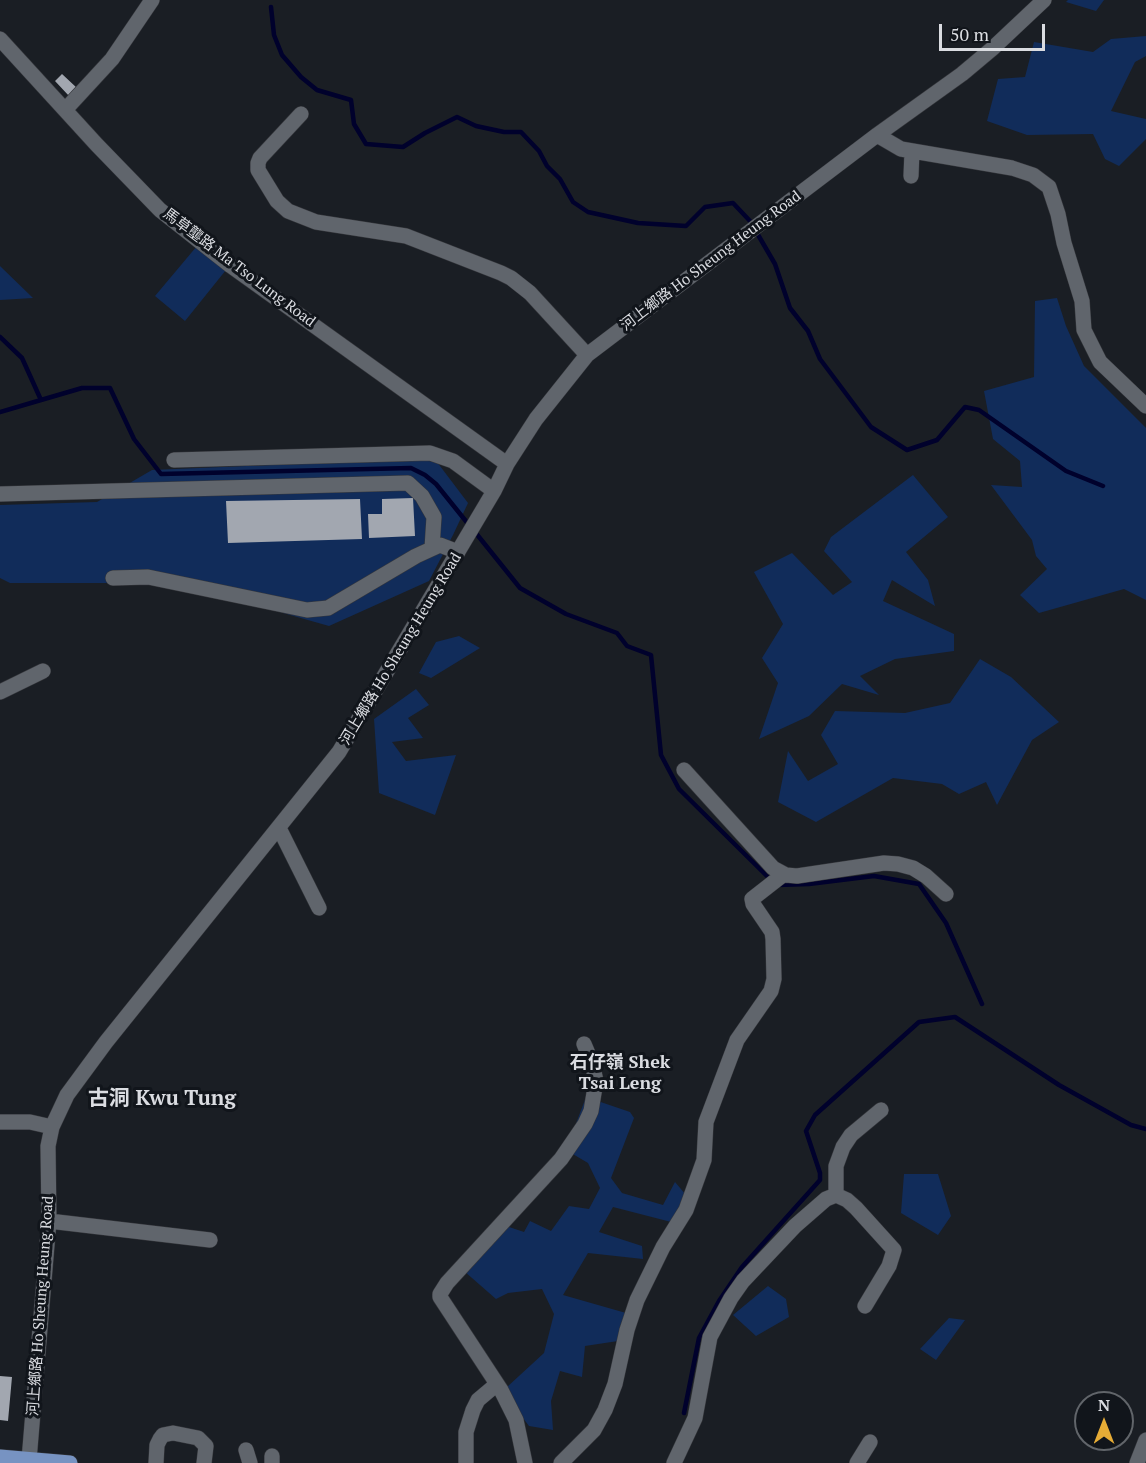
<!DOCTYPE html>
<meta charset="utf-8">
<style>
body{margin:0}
#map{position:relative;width:1146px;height:1463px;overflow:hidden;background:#1a1e24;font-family:"PT Serif",serif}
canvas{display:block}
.north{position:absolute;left:1074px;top:1391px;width:60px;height:60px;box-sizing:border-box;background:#11151b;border:2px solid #61656a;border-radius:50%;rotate:0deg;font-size:16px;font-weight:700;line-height:24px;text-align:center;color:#dadce1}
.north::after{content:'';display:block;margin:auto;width:21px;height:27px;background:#e6ac36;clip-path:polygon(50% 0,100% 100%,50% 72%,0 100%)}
.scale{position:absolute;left:939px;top:24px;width:106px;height:27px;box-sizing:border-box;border:3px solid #dadce1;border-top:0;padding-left:8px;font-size:18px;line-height:21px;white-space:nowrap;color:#dadce1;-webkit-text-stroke:4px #11151b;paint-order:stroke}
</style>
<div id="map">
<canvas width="1146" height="1463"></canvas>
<div class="north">N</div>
<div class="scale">50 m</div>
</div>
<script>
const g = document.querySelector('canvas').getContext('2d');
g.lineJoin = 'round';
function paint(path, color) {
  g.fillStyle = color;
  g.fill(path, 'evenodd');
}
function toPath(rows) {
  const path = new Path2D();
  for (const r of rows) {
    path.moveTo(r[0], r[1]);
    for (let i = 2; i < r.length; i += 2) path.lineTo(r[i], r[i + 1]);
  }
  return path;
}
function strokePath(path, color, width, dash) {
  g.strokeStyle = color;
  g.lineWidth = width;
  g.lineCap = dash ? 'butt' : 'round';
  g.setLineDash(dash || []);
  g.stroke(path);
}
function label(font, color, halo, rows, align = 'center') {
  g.font = font + ' "PT Serif","Noto Sans SC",serif';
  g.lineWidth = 6;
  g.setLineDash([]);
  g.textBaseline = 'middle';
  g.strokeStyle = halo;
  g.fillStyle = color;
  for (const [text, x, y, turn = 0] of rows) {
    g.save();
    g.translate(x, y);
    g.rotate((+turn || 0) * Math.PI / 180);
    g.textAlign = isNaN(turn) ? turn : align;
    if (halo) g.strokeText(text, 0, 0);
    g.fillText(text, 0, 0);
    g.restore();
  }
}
paint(toPath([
 [1068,0,1104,0,1096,11,1066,2],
 [1146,36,1146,56,1135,62,1111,111,1146,119,1146,139,1119,166,1105,159,1093,134,1027,135,987,121,998,79,1025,77,1034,42,1093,52,1111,39],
 [197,246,226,270,185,321,155,296],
 [0,266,33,298,0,300],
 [1057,298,1066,326,1084,366,1146,428,1146,600,1124,589,1039,613,1020,595,1047,569,1036,556,1032,540,991,485,1022,487,1020,461,993,439,984,391,1034,377,1035,301],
 [411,459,437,462,468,503,453,535,429,581,329,626,269,609,158,583,10,583,0,578,0,505,97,502,152,470],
 [913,475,948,517,906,552,928,580,935,606,892,580,883,601,954,634,954,651,895,659,860,676,879,695,842,684,809,716,759,739,778,683,762,658,783,624,754,572,792,553,833,595,852,582,824,551,831,537],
 [459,636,480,648,431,678,419,673,436,642],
 [980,659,1011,677,1059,722,1032,740,997,805,986,782,959,794,942,784,893,778,816,822,778,802,788,751,808,781,838,764,821,735,835,711,905,713,950,703],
 [416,689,429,705,408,718,423,738,392,742,406,761,456,755,435,815,379,793,374,719],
 [586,1097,630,1112,634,1118,611,1178,622,1193,663,1205,675,1182,686,1195,675,1223,613,1207,599,1232,642,1246,643,1259,588,1253,563,1295,626,1313,618,1341,585,1346,582,1377,560,1371,551,1401,553,1430,529,1426,508,1398,507,1387,544,1353,554,1314,542,1289,508,1293,496,1299,464,1271,494,1222,524,1232,530,1221,551,1231,569,1206,589,1209,600,1188,588,1163,566,1150],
 [904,1174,938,1174,951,1216,938,1235,901,1213],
 [768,1286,786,1299,789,1317,756,1336,733,1315],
 [949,1318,965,1320,936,1360,920,1349]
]), '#112c5a');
strokePath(toPath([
 [271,7,274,35,282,55,301,77,317,90,351,100,354,124,366,144,403,147,425,133,457,117,476,126,504,132,521,132,539,151,547,166,560,179,573,202,588,212,638,223,686,226,705,207,733,203,750,221,775,264,790,308,808,331,820,359,871,427,907,450,937,440,965,407,979,410,1066,471,1103,486],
 [0,337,22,358,41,400,82,388,110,388,134,439,161,474,411,468,425,475,436,484,469,525],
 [0,412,41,400],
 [475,532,520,588,566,614,617,633,627,646,651,655,661,755,679,789,771,880],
 [777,885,809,884,874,876,919,884,946,923,982,1004],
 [684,1413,699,1338,719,1301,742,1267,820,1180,820,1173,806,1131,815,1115,919,1022,955,1017,1059,1085,1131,1125,1146,1129]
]), '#00012c', 4.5);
paint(toPath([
 [62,74,77,88,69,96,55,81],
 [413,498,415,536,369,538,368,514,382,514,382,499],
 [360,499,362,539,228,543,226,501],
 [0,1376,12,1377,8,1421,0,1420]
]), '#a2a7b0');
const minor = toPath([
 [0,39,97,145,160,210,231,266,507,464],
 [65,110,112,59,152,0],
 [301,114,260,158,258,163,258,170,277,201,288,211,316,222,406,236,501,273,511,278,530,293,587,355],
 [877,135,901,149,1012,168,1033,175,1049,187,1058,214,1064,243,1082,301,1084,330,1100,362,1146,406],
 [911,176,912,151],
 [174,460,430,453,453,461,494,491],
 [0,494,408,483,422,496,434,517,432,548],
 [113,578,148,577,307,610,328,608,416,556,440,545,458,552],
 [0,692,43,671],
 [684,770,773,868,786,875,797,876,884,863,898,864,913,868,926,876,946,894],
 [279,828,319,908],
 [0,1122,30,1122,52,1127],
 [836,1195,836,1166,843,1147,851,1135,881,1110],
 [49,1221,210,1240],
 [246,1450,250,1463],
 [29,1460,49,1221,48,1146,52,1127,67,1095,106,1042,339,752,494,491,507,464,536,419,587,355,877,135,962,74,993,48,1044,0],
 [466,1462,466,1432,473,1410,478,1400,497,1384],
 [156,1463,157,1445,160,1439,163,1435,173,1433,198,1438,206,1446,204,1463],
 [272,1463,272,1456],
 [525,1463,516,1420,501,1390,440,1297,440,1294,447,1283,561,1159,585,1124,591,1111,596,1081,592,1063,584,1044],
 [561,1463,594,1430,605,1410,615,1384,627,1330,637,1300,663,1247,686,1210,704,1160,706,1122,737,1040,771,991,774,979,773,939,772,932,753,904,752,899,784,874],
 [674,1463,695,1418,710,1337,731,1298,743,1281,795,1226,826,1199,836,1195,847,1200,856,1208,894,1250,889,1266,865,1306],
 [857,1463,870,1442],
 [1137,1463,1146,1440]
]);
const major = toPath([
 [0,1457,70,1463]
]);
strokePath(minor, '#35373c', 16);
strokePath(major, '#35373c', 16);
strokePath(minor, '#60656c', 15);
strokePath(major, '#7793c2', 15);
label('15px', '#dadce1', '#11151b', [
 ["河上鄉路 Ho Sheung Heung Road",711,261,-37],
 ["馬草壟路 Ma Tso Lung Road",239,268,37],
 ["河上鄉路 Ho Sheung Heung Road",401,649,-59],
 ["河上鄉路 Ho Sheung Heung Road",41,1306,-86]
]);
label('bold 18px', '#dadce1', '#11151b', [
 ["石仔嶺 Shek",620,1063],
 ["Tsai Leng",620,1084]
]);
label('bold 21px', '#dadce1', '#11151b', [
 ["古洞 Kwu Tung",162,1099]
]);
</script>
